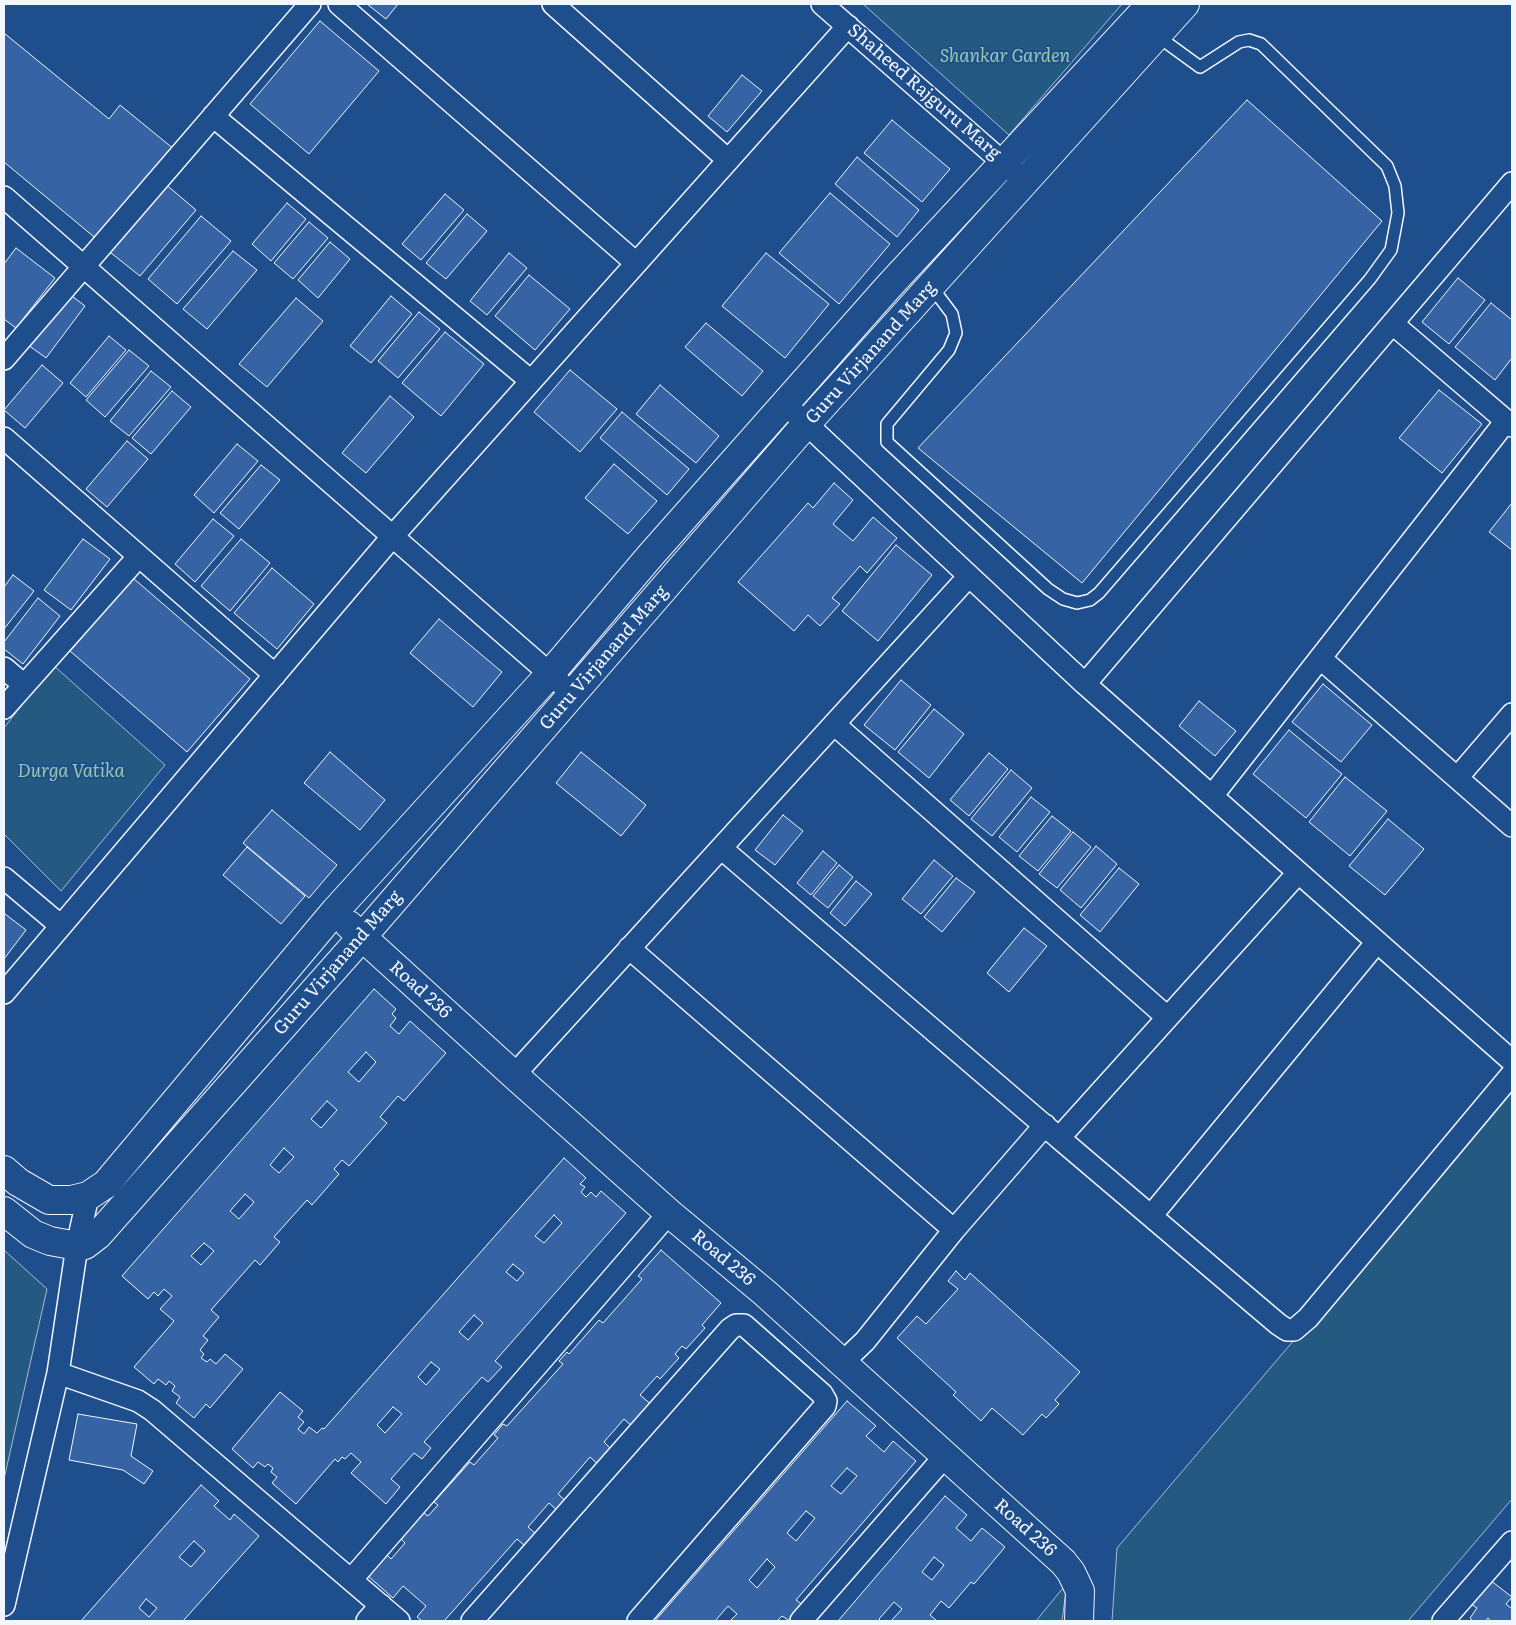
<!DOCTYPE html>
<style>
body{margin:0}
#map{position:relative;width:1516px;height:1625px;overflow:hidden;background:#1f4e8c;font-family:Literata,serif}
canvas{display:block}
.frame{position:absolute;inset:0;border:5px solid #f2f6ff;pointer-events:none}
</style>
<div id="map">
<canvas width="1516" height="1625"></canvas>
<div class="frame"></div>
</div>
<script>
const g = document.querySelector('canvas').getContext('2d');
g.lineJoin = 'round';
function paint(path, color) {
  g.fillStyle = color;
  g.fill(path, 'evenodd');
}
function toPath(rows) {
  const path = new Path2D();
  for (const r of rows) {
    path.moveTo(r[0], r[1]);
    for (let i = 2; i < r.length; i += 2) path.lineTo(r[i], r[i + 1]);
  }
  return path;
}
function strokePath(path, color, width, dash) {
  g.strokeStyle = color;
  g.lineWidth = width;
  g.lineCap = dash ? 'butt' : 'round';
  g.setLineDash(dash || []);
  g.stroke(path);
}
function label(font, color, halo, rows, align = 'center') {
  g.font = font + ' Literata,serif';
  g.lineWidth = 4;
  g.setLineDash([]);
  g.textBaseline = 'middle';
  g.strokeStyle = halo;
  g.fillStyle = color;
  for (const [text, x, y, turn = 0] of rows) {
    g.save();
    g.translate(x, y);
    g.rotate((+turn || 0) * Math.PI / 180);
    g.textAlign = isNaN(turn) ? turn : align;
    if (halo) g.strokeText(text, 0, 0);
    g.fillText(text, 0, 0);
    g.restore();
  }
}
const green = toPath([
 [863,4,1122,4,1009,135,863,4],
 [53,665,165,765,61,891,4,834,4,728,53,665],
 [1512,1084,1512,1499,1408,1621,1112,1621,1117,1548,1512,1084],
 [4,1250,47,1289,4,1479,4,1250],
 [1067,1583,1062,1621,1036,1621,1067,1583]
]);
paint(green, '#245a82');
strokePath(green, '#a8bbd7', 1);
const building = toPath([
 [367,4,398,4,386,19,367,4],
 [320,21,379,71,309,154,250,104,320,21],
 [4,33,109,119,120,105,175,150,99,241,4,162,4,33],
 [742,75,762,91,727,132,708,116,742,75],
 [1247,100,1382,221,1082,583,918,448,1247,100],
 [892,120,950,169,922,202,864,153,892,120],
 [857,157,919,210,897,237,835,184,857,157],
 [163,182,196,210,140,276,106,249,163,182],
 [830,193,890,244,839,304,779,253,830,193],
 [445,194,464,210,421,260,402,244,445,194],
 [287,203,306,219,271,261,252,244,287,203],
 [467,214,487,231,446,279,426,263,467,214],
 [201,216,231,241,177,304,148,279,201,216],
 [309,222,328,238,293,279,274,263,309,222],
 [330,242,350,259,318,298,298,280,330,242],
 [16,248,55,278,16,328,4,319,4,264,16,248],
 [233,251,257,270,207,329,183,309,233,251],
 [509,253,527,268,487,315,470,301,509,253],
 [766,253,829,304,785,358,722,306,766,253],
 [529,275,570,309,535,350,495,316,529,275],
 [1458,278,1485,300,1449,344,1422,322,1458,278],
 [64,290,85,306,46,358,24,342,64,290],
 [391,296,412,314,371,363,350,346,391,296],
 [296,298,323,321,267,387,239,364,296,298],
 [1491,303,1512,320,1512,358,1495,380,1455,347,1491,303],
 [419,312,440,329,398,378,378,361,419,312],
 [706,323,763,371,742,396,685,347,706,323],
 [445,332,484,364,441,416,402,383,445,332],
 [109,336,126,350,86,397,70,383,109,336],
 [129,350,149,366,105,417,86,400,129,350],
 [42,365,63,383,25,428,4,410,42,365],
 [570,370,617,409,580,452,534,412,570,370],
 [151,371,171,387,129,436,110,421,151,371],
 [660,385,719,436,696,463,636,414,660,385],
 [1439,390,1482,424,1442,473,1399,438,1439,390],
 [172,391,191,407,151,454,132,438,172,391],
 [390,396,414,417,366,473,342,453,390,396],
 [622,412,689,469,667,495,600,438,622,412],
 [127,441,148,459,107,507,86,489,127,441],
 [237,444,258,461,214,513,194,495,237,444],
 [614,464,657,501,628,534,585,498,614,464],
 [261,465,280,480,239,529,220,513,261,465],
 [834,483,853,500,833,524,853,541,873,517,897,538,867,573,860,566,832,598,840,604,820,626,808,615,794,631,738,582,808,503,813,508,834,483],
 [1512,503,1512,550,1489,532,1512,503],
 [213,519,234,536,195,582,175,564,213,519],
 [83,539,110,559,71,610,44,590,83,539],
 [241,539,270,563,230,611,201,586,241,539],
 [896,545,932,575,878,641,842,611,896,545],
 [272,568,314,604,277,649,234,613,272,568],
 [13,575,34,591,4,629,4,587,13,575],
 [133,578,250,679,187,752,70,651,133,578],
 [38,598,60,616,23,664,4,649,4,642,38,598],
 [439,619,502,672,473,707,410,653,439,619],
 [901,680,931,705,895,750,864,725,901,680],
 [1323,684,1372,725,1341,762,1292,722,1323,684],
 [1199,701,1236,731,1215,756,1179,726,1199,701],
 [934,709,964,734,929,778,898,752,934,709],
 [1289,730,1342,774,1306,818,1253,774,1289,730],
 [330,752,385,800,360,830,304,783,330,752],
 [581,752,646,805,621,836,556,783,581,752],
 [989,753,1008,769,969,816,950,800,989,753],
 [1011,770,1032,788,992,836,971,819,1011,770],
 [1345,777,1387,811,1350,856,1309,822,1345,777],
 [1031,797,1050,812,1017,852,999,837,1031,797],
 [272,810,337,865,309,898,243,843,272,810],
 [783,815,803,831,775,865,755,850,783,815],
 [1052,816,1071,831,1038,871,1019,856,1052,816],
 [1388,819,1424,849,1385,895,1349,866,1388,819],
 [1073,832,1091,847,1057,888,1039,874,1073,832],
 [1096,846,1117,864,1081,908,1060,890,1096,846],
 [247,847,305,896,281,924,223,875,247,847],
 [823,851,837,863,811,895,797,883,823,851],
 [934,860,953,876,921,914,902,899,934,860],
 [839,865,853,877,828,908,813,896,839,865],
 [1119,868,1139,884,1100,932,1080,915,1119,868],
 [956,878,975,892,942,932,924,917,956,878],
 [856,881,872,894,845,926,830,913,856,881],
 [5,914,26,930,4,959,4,915,5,914],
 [1024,928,1047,946,1009,992,987,973,1024,928],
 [374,989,396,1009,392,1014,396,1018,390,1026,399,1034,410,1021,446,1053,404,1101,398,1096,380,1117,387,1123,349,1166,342,1160,334,1169,339,1174,312,1205,307,1200,274,1237,280,1242,260,1265,255,1260,211,1310,219,1317,203,1336,208,1340,200,1350,204,1354,201,1358,207,1362,210,1359,216,1364,225,1354,243,1369,210,1408,206,1404,194,1418,176,1403,180,1397,172,1391,175,1386,169,1381,166,1385,158,1379,154,1384,134,1367,174,1321,160,1309,172,1296,164,1289,158,1296,154,1292,148,1299,122,1276,374,989],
 [366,1052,376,1062,359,1082,348,1072,366,1052],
 [327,1101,337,1110,321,1128,311,1119,327,1101],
 [284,1148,294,1157,279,1173,270,1165,284,1148],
 [245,1194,254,1202,239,1219,230,1211,245,1194],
 [204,1243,214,1251,201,1265,191,1256,204,1243],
 [564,1158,586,1178,580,1184,585,1187,581,1192,586,1197,591,1192,596,1197,601,1191,626,1213,495,1361,502,1367,488,1382,482,1377,424,1442,431,1448,422,1459,414,1453,391,1479,400,1487,386,1504,351,1473,361,1462,351,1453,345,1459,342,1457,338,1462,335,1459,296,1504,272,1483,277,1477,271,1472,273,1468,268,1464,265,1467,258,1462,253,1468,232,1449,280,1392,303,1411,298,1417,304,1422,298,1429,304,1434,309,1427,317,1433,322,1428,324,1429,564,1158],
 [554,1215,562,1223,544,1243,535,1236,554,1215],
 [513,1264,524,1273,517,1281,506,1272,513,1264],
 [474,1315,483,1323,468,1340,459,1332,474,1315],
 [431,1362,440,1369,426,1385,418,1377,431,1362],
 [393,1407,402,1414,385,1433,377,1425,393,1407],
 [661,1250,721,1303,702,1325,705,1328,686,1349,682,1346,675,1354,679,1358,660,1379,657,1376,640,1395,653,1406,634,1428,624,1419,604,1442,615,1453,602,1468,590,1457,558,1494,567,1502,558,1511,549,1503,528,1527,537,1535,526,1547,517,1539,444,1621,422,1621,417,1617,426,1606,403,1586,393,1598,368,1576,387,1555,391,1559,405,1543,401,1539,424,1513,428,1516,438,1505,434,1502,470,1462,474,1465,498,1438,494,1435,503,1424,507,1426,563,1364,559,1361,567,1352,569,1354,599,1320,603,1323,642,1279,638,1276,661,1250],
 [956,1271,965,1280,970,1273,1080,1372,1055,1400,1059,1404,1046,1418,1042,1414,1023,1435,992,1408,981,1421,953,1395,956,1392,897,1338,917,1316,926,1324,958,1289,948,1281,956,1271],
 [847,1401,876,1426,866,1436,884,1452,893,1441,916,1461,796,1600,804,1606,790,1621,782,1616,777,1621,730,1621,737,1614,728,1606,715,1621,655,1621,847,1401],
 [847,1468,857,1476,841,1494,831,1486,847,1468],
 [806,1511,815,1518,796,1541,787,1533,806,1511],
 [767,1559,775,1567,757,1588,749,1580,767,1559],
 [78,1414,137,1424,131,1456,153,1471,144,1484,123,1470,69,1460,78,1414],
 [201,1485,219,1501,214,1506,230,1520,234,1514,259,1536,183,1621,81,1621,201,1485],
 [194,1541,205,1551,191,1567,179,1557,194,1541],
 [146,1599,157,1608,149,1617,139,1608,146,1599],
 [945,1496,967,1515,956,1528,971,1541,982,1528,1005,1547,974,1584,971,1582,949,1608,941,1601,930,1615,937,1621,891,1621,902,1609,894,1602,879,1619,881,1621,838,1621,945,1496],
 [934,1557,944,1565,932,1580,922,1572,934,1557],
 [1490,1580,1512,1597,1506,1604,1512,1609,1512,1621,1491,1621,1488,1618,1485,1621,1473,1621,1470,1618,1477,1608,1471,1604,1490,1580]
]);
paint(building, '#3563a3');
strokePath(building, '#f2f6ff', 1);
const service = toPath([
 [931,286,952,314,956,333,949,350,887,424,887,442,1048,589,1063,599,1077,603,1090,600,1099,593,1370,279,1391,250,1398,213,1395,186,1387,166,1261,44,1249,40,1239,42,1200,67,1156,35]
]);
const minor = toPath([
 [339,4,636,263],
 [553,4,728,160],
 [822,4,1015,173],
 [213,116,531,381],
 [4,197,573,694],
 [1393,324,1512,426],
 [4,359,310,4],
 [785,404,1085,684,1512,1061],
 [4,438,275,675],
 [1320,658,1512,826],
 [4,668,24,685],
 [1085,684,1512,183],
 [4,708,139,556],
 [834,724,1167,1017],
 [1457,778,1512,714],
 [1212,796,1506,421],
 [721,848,1059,1138,1298,873],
 [4,878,61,926],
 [629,948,954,1230],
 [4,993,392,537,848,26],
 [514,1075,969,576],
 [1059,1138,1278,1324,1287,1330,1294,1330,1308,1318,1512,1074],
 [1151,1216,1377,942],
 [841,1364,865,1341,954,1230,1045,1125],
 [58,1373,138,1401,152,1410,399,1621],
 [351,1580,669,1213],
 [4,1605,58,1373,77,1246,88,1196],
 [367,1621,381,1605],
 [472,1621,730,1329,736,1325,744,1325,822,1394,826,1401,825,1406,638,1621],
 [801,1621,945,1456],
 [1443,1621,1512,1542]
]);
const tertiary = toPath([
 [349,925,514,1075,669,1213,765,1293,1063,1562,1071,1572,1080,1591,1079,1621],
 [4,1170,18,1182,49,1200,71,1200,88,1196,106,1184,335,911,550,674,650,556,890,285,1151,4],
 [4,1211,33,1234,50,1241,77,1246,85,1245,98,1235,362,937,807,423,1185,4]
]);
strokePath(service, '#f2f6ff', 14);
strokePath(minor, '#f2f6ff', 24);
strokePath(tertiary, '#f2f6ff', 30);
strokePath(service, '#1f4e8c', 11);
strokePath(minor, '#1f4e8c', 21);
strokePath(tertiary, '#1f4e8c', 28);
label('italic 18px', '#97c8a6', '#1f4e8c', [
 ["Shankar Garden",1005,57],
 ["Durga Vatika",71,772]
]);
label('18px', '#f2f6ff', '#1f4e8c', [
 ["Shaheed Rajguru Marg",924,92,41],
 ["Guru Virjanand Marg",871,353,-48],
 ["Guru Virjanand Marg",604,658,-49],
 ["Guru Virjanand Marg",338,963,-49],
 ["Road 236",420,990,42],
 ["Road 236",723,1258,40],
 ["Road 236",1025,1528,42]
]);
</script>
